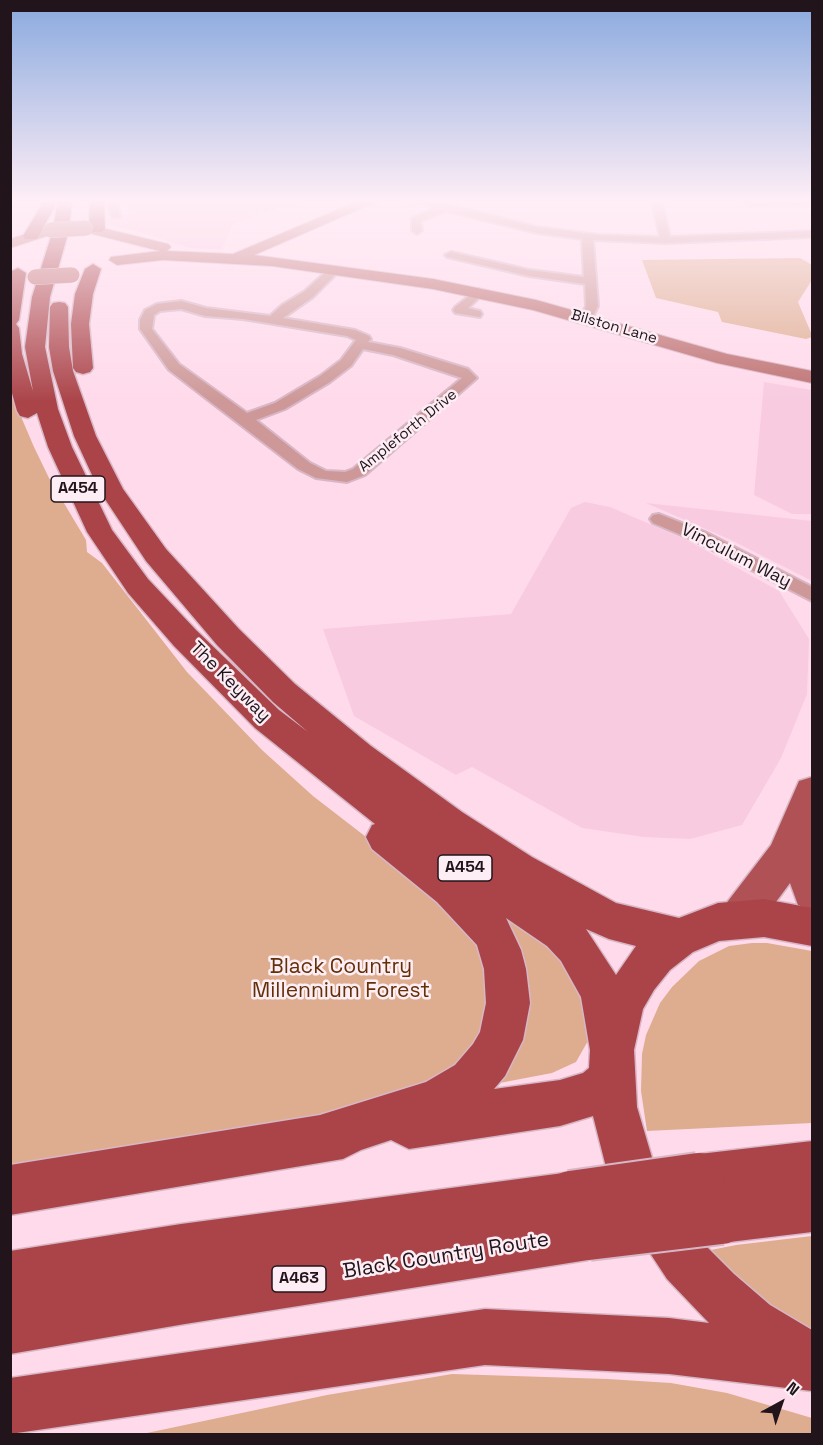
<!DOCTYPE html>
<style>
body{margin:0}
#map{position:relative;width:823px;height:1445px;overflow:hidden;background:#ffdaeb;font-family:"Space Grotesk",sans-serif}
canvas{display:block}
.frame{position:absolute;inset:0;border:12px solid #21141a;pointer-events:none}
.north{position:absolute;left:751px;top:1373px;width:60px;height:60px;-webkit-text-stroke:4px #fdeef5;paint-order:stroke;rotate:40deg;font-size:16px;font-weight:700;line-height:24px;text-align:center;color:#21141a}
.north::after{content:'';display:block;margin:auto;width:21px;height:27px;background:#21141a;clip-path:polygon(50% 0,100% 100%,50% 72%,0 100%)}
</style>
<div id="map">
<canvas width="823" height="1445"></canvas>
<div class="frame"></div>
<div class="north">N</div>
</div>
<script>
const g = document.querySelector('canvas').getContext('2d');
g.lineJoin = 'round';
function paint(path, color) {
  g.fillStyle = color;
  g.fill(path, 'evenodd');
}
function toPath(rows) {
  const path = new Path2D();
  for (const r of rows) {
    path.moveTo(r[0], r[1]);
    for (let i = 2; i < r.length; i += 2) path.lineTo(r[i], r[i + 1]);
  }
  return path;
}
function strokePath(path, color, width, dash) {
  g.strokeStyle = color;
  g.lineWidth = width;
  g.lineCap = dash ? 'butt' : 'round';
  g.setLineDash(dash || []);
  g.stroke(path);
}
function label(font, color, halo, rows, align = 'center') {
  g.font = font + ' "Space Grotesk",sans-serif';
  g.lineWidth = 5;
  g.setLineDash([]);
  g.textBaseline = 'middle';
  g.strokeStyle = halo;
  g.fillStyle = color;
  for (const [text, x, y, turn = 0] of rows) {
    g.save();
    g.translate(x, y);
    g.rotate((+turn || 0) * Math.PI / 180);
    g.textAlign = isNaN(turn) ? turn : align;
    if (halo) g.strokeText(text, 0, 0);
    g.fillText(text, 0, 0);
    g.restore();
  }
}
paint(toPath([
 [125,199,307,199,262,213,232,225,222,250,190,248,140,232,108,225,108,219,129,214],
 [764,382,812,390,812,514,792,514,754,495],
 [585,502,610,507,687,540,779,591,809,639,807,694,781,758,742,825,690,839,644,837,582,828,472,767,456,775,354,716,323,629,511,614,571,508],
 [646,503,812,521,812,581,731,540]
]), '#f8cbe0');
paint(toPath([
 [800,258,812,265,812,280,798,302,812,335,812,337,806,339,722,322,718,312,656,298,642,260],
 [11,374,22,419,34,447,49,478,86,540,87,552,102,563,187,672,262,750,313,796,370,840,479,933,493,1011,455,1075,334,1113,11,1170],
 [489,908,513,915,578,973,593,1032,576,1062,552,1073,489,1085],
 [752,943,767,943,812,951,812,1123,647,1131,641,1091,642,1054,646,1035,660,1003,672,987,699,961,729,946],
 [812,1236,812,1330,789,1319,740,1286,706,1251,736,1245],
 [452,1374,608,1379,671,1383,727,1393,812,1418,812,1434,142,1434,327,1395]
]), '#dead90');
const minor = toPath([
 [107,199,117,199,120,217,112,217,107,199],
 [406,199,425,199,537,227,599,235,660,237,651,199,661,199,670,237,812,231,812,237,666,243,593,240,598,306,590,322,586,323,580,319,586,306,585,284,529,276,447,257,445,255,451,252,529,270,584,277,582,239,537,233,446,211,421,221,422,231,417,234,412,231,412,218,436,208,406,199],
 [743,199,812,199,812,202,808,204,751,206,743,199],
 [334,267,340,270,313,297,283,318,355,330,369,336,371,339,368,342,400,348,468,369,477,378,365,475,347,482,316,478,298,469,169,370,140,329,140,320,145,310,157,304,181,301,206,308,270,316,282,305,305,291,330,268,334,267],
 [181,309,205,316,243,319,347,336,356,340,341,360,320,376,275,403,247,413,179,364,152,329,154,315,160,311,181,309],
 [363,349,393,355,462,378,353,469,345,472,326,471,310,463,256,420,285,409,330,382,351,366,363,349],
 [478,289,484,293,468,308,480,311,482,314,480,317,455,313,453,310,455,307,478,289],
 [659,514,705,532,812,587,812,601,693,540,653,523,650,519,653,515,659,514]
]);
const secondary = toPath([
 [363,199,383,199,254,255,433,279,536,300,727,354,812,371,812,383,717,363,533,310,433,289,272,266,163,260,117,265,109,260,111,257,160,251,81,231,79,228,86,224,168,244,171,247,167,251,233,254,363,199],
 [51,226,56,227,58,230,56,233,10,248,10,239,51,226]
]);
const primary = toPath([
 [812,777,812,910,798,905,790,883,753,933,739,938,725,933,719,919,725,905,771,845,799,781,812,777]
]);
const trunk = toPath([
 [42,199,56,199,55,206,37,239,25,239,23,236,41,206,42,199],
 [58,199,72,199,69,230,50,297,45,347,58,409,72,447,112,530,148,579,196,630,279,710,308,732,273,702,217,645,146,561,99,490,74,436,53,371,49,347,50,307,53,303,59,302,65,303,68,307,69,347,73,371,96,436,123,489,166,549,239,629,295,684,371,746,462,812,532,857,616,903,679,918,718,903,764,899,812,908,812,946,764,937,719,941,693,952,670,970,654,990,643,1009,634,1050,637,1107,653,1161,665,1185,703,1243,734,1274,770,1305,812,1330,812,1391,669,1374,485,1365,10,1434,10,1378,485,1309,669,1318,709,1323,667,1279,629,1221,606,1167,593,1116,560,1126,409,1149,391,1140,361,1150,343,1159,10,1215,10,1165,320,1115,426,1082,455,1065,473,1044,480,1032,486,1003,484,969,477,945,437,902,372,849,366,837,372,825,375,824,255,728,174,646,128,593,87,532,48,447,37,413,28,418,20,416,17,411,10,386,10,272,18,268,26,273,19,320,16,324,19,328,22,354,33,391,25,347,32,297,53,230,58,199],
 [506,918,547,946,561,961,581,997,590,1050,589,1068,583,1073,560,1080,494,1089,505,1076,523,1040,530,1003,526,969,521,950,506,918],
 [586,929,609,939,636,946,616,975,586,929],
 [90,199,104,199,105,229,102,232,92,232,89,229,90,199],
 [93,264,101,269,93,294,89,324,93,368,90,372,83,374,76,372,73,368,71,324,75,294,85,269,93,264],
 [812,1141,812,1232,721,1243,703,1236,696,1218,702,1203,682,1196,674,1179,682,1162,699,1154,812,1141],
 [571,1172,589,1179,596,1197,591,1210,606,1216,614,1234,606,1252,588,1260,185,1324,10,1354,10,1251,181,1224,571,1172]
]);
strokePath(minor, '#d7b6c5', 4);
strokePath(secondary, '#d7b6c5', 2);
strokePath(primary, '#d7b6c5', 3);
strokePath(trunk, '#d7b6c5', 3);
paint(minor, '#cd9897');
paint(secondary, '#bd7070');
paint(primary, '#b05255');
paint(trunk, '#aa4449');
const secondaryBridge = toPath([
 [51,230,86,228],
 [35,277,72,275]
]);
const trunkBridge = toPath([
 [571,1197,699,1179],
 [588,1234,721,1218]
]);
strokePath(secondaryBridge, '#d7b6c5', 16, []);
strokePath(trunkBridge, '#d7b6c5', 56, []);
strokePath(secondaryBridge, '#bd7070', 15);
strokePath(trunkBridge, '#aa4449', 52);
paint(toPath([
 [174,199,286,199,269,204,174,201]
]), '#b7a4bd');
paint(toPath([
 [268,199,286,199,269,204]
]), '#95869a');
const sky = g.createLinearGradient(0, 0, 0, 402);
sky.addColorStop(0, '#89a9df');
sky.addColorStop(0.5, '#ffeef6');
sky.addColorStop(1, '#ffeef600');
g.fillStyle = sky;
g.fillRect(0, 0, 823, 402);
label('15px', '#21141a', '#fdeef5', [
 ["Bilston Lane",614,327,16],
 ["Ampleforth Drive",408,431,-39]
]);
for (const [x, y, w] of [
 [78,489,54],
 [465,868,54],
 [299,1279,54]
]) {
  const box = new Path2D();
  box.roundRect(x - w / 2, y - 13, w, 26, 4.5);
  g.fillStyle = '#fdeef5';
  g.fill(box);
  strokePath(box, '#21141a', 1.5);
}
label('bold 16px', '#21141a', null, [
 ["A454",78,489],
 ["A454",465,868],
 ["A463",299,1279]
]);
label('18px', '#21141a', '#fdeef5', [
 ["Vinculum Way",736,556,27],
 ["The Keyway",230,682,45]
]);
label('21px', '#642f05', '#fdeef5', [
 ["Black Country",341,967],
 ["Millennium Forest",341,991]
]);
label('21px', '#21141a', '#fdeef5', [
 ["Black Country Route",446,1256,-9]
]);
</script>
